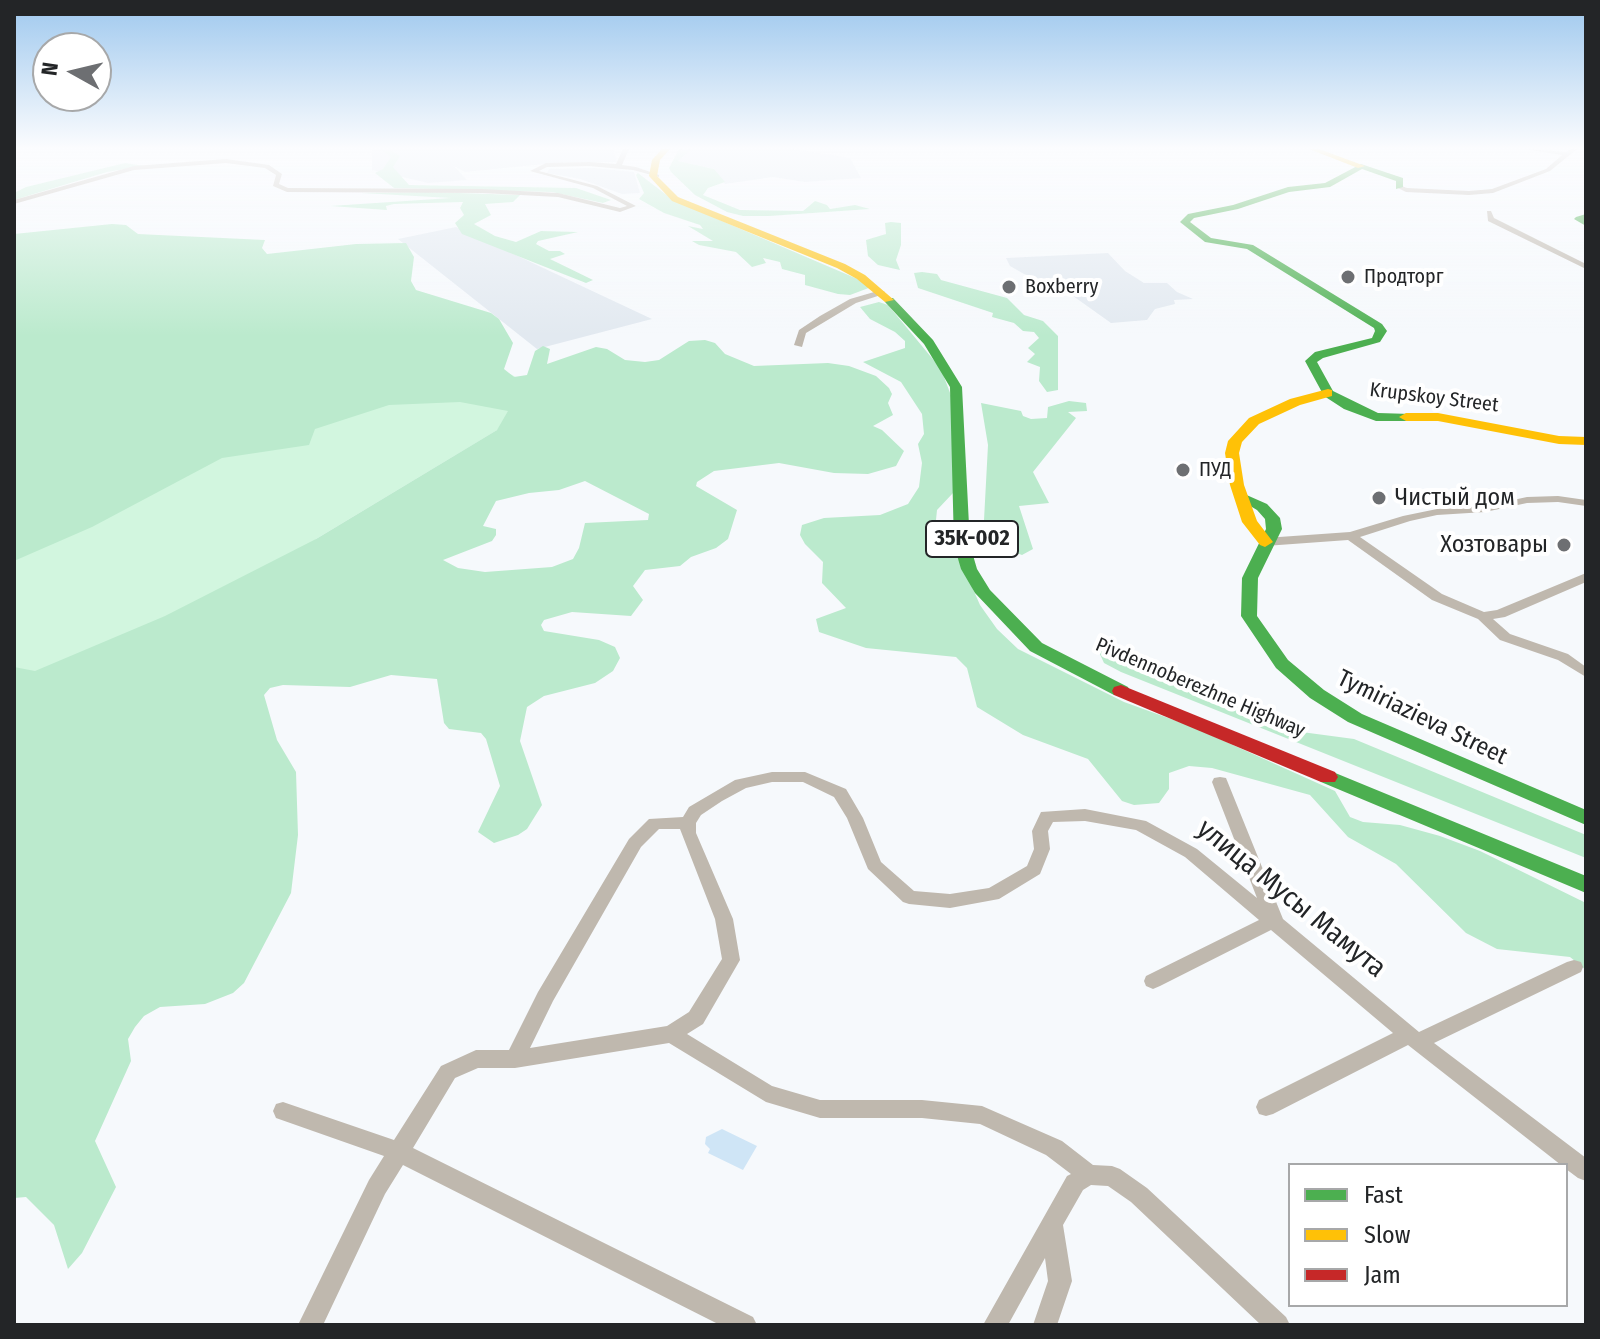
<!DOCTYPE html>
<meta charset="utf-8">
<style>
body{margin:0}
#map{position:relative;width:1600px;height:1339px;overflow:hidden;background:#f6f9fc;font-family:"Fira Sans Condensed",sans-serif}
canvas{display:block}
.frame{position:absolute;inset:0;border:16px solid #232527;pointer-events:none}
.legend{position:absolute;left:1288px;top:1163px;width:280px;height:144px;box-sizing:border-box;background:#fff;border:2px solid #a7a8a9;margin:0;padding:10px 14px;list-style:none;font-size:24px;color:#232527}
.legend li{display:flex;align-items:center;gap:16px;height:40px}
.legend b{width:40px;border:2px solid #a7a8a9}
.north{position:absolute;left:32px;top:32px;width:80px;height:80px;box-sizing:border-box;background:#fff;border:2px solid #a7a8a9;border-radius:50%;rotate:278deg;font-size:22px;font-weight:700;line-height:32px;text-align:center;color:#232527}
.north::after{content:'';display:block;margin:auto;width:28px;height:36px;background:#6d6f72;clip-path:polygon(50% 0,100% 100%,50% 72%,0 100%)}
</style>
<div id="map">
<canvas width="1600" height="1339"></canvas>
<div class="frame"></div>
<ul class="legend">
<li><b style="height:10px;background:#4caf50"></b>Fast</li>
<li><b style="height:10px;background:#ffc107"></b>Slow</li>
<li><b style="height:10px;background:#c62828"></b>Jam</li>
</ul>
<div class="north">N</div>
</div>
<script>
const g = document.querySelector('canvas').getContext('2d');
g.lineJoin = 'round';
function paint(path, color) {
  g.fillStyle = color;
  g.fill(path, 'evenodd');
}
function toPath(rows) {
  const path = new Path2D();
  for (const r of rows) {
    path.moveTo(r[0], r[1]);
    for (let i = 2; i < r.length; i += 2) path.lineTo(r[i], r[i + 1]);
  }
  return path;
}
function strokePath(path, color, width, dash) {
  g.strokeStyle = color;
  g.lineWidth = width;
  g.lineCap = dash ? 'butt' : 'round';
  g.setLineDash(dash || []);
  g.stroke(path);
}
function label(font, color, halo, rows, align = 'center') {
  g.font = font + ' "Fira Sans Condensed",sans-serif';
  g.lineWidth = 8;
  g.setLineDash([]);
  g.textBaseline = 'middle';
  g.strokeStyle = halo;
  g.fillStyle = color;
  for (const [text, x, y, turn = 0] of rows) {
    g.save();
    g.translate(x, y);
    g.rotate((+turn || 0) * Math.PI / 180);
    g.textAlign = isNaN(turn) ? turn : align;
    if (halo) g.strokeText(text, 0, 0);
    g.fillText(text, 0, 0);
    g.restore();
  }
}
paint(toPath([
 [372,149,613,149,617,162,555,163,465,172,454,166,467,180,428,183,372,170],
 [683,149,793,149,850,158,861,178,805,182,773,177,725,184,714,169,678,161,690,150],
 [594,168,634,172,640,193,622,194,580,179,547,173,549,169],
 [456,227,652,319,537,349,398,239],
 [1108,253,1125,271,1144,283,1167,283,1177,292,1193,299,1174,300,1175,304,1155,309,1147,320,1111,323,1059,286,1024,274,1010,266,1006,258]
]), '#e2e9f0');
paint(toPath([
 [14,256,328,274,552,397,316,539,14,974]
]), '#d2f6df');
paint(toPath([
 [381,149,392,151,400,156,393,167,409,185,576,188,611,200,603,203,552,192,394,188,375,173,383,169,391,157],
 [679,149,691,150,678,161,714,169,725,182,708,188,703,195,740,210,803,211,815,201,827,205,830,209,855,205,870,209,769,216,743,216,727,212,695,195,671,172,669,168],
 [125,163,144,166,107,172,14,200,14,193,26,187],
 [638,173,673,200,874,286,850,295,838,294,805,285,805,275,782,269,780,262,763,258,766,263,752,267,736,252,699,245,692,241,713,241,688,226,703,229,700,225,664,213,639,199,644,193,636,175],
 [428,192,520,195,513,202,485,204,491,215,474,224,495,236,516,242,541,231,578,232,538,241,536,244,549,251,560,251,565,254,550,259,593,280,586,283,462,234,455,223,464,215,460,208,463,202,394,204,386,206,387,210,330,206,451,198,361,193],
 [891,222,901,223,901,245,896,260,900,270,878,265,868,256,866,240,886,234,885,223],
 [112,224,126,225,138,234,265,240,262,248,267,254,356,244,406,243,414,257,411,281,416,290,491,313,499,319,513,343,504,369,514,377,527,375,535,351,543,346,550,349,547,364,596,347,607,349,625,360,645,362,659,360,689,341,705,340,715,343,725,354,754,366,828,363,849,366,876,376,889,388,892,394,888,403,893,415,873,426,882,430,904,451,896,466,868,474,834,473,779,463,714,471,697,482,696,486,737,510,728,539,716,548,691,557,680,566,645,570,633,586,643,600,631,616,572,612,544,620,541,625,544,631,599,640,615,647,620,658,613,671,595,683,544,696,527,707,520,741,542,805,527,829,518,835,494,843,478,832,500,786,486,739,481,733,449,729,444,723,437,679,391,675,350,687,283,685,270,688,264,695,277,740,296,772,298,835,291,893,244,983,233,993,205,1004,160,1007,144,1016,135,1027,128,1039,131,1061,95,1141,116,1187,82,1253,68,1269,54,1225,26,1197,14,1198,14,667,35,671,165,616,316,539,497,430,508,411,460,402,389,405,315,429,309,445,222,458,92,527,14,561,14,234],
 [585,481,649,514,648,520,585,523,579,548,573,559,552,567,485,572,458,568,443,560,492,541,496,535,496,529,483,526,496,501,529,493,559,490],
 [922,272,937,274,941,280,1007,298,1024,315,1043,321,1058,336,1058,390,1047,392,1039,381,1040,367,1027,362,1035,354,1028,348,1039,338,1034,332,1023,331,1014,323,992,317,993,313,918,288,914,273],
 [879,302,888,305,941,369,955,406,953,493,937,510,936,520,950,537,980,605,997,629,1018,649,1124,702,1193,727,1335,791,1350,817,1363,822,1400,825,1440,836,1480,851,1586,903,1586,970,1570,957,1497,949,1466,933,1396,864,1348,837,1310,795,1212,768,1189,766,1169,773,1169,789,1159,803,1134,805,1122,801,1088,759,1023,735,977,707,967,668,956,657,866,648,819,632,816,619,846,608,822,583,823,562,805,544,800,535,802,525,824,518,880,515,908,504,919,487,922,463,918,444,924,434,922,414,901,382,863,362,905,348,905,341,895,332,870,319,860,307],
 [1069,401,1086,403,1087,411,1068,412,1076,418,1033,472,1049,503,1019,506,1033,549,1022,555,1014,552,999,533,984,520,988,445,981,403,1021,411,1023,416,1031,419,1047,418,1048,407],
 [1108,648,1169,670,1233,700,1272,723,1294,731,1354,739,1586,835,1586,858,1121,672,1104,663,1098,650]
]), '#bbeacd');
paint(toPath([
 [722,1129,757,1146,743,1170,708,1153,710,1149,705,1144,706,1137]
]), '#cfe5f6');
paint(toPath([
 [623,149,629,149,622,165,636,167,659,175,659,177,633,170,589,166,547,167,539,171,597,186,636,206,620,212,558,197,482,193,287,192,273,186,276,175,265,168,226,163,134,170,14,204,14,200,134,166,226,159,269,165,282,174,279,184,288,188,482,189,558,193,620,208,627,206,593,188,530,171,546,163,589,162,616,164,623,149],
 [1525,149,1566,152,1571,149,1577,149,1550,171,1493,193,1469,195,1406,192,1396,187,1399,185,1407,188,1469,191,1492,189,1546,169,1562,155,1525,149],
 [1487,211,1491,211,1494,218,1586,264,1586,269,1488,221,1487,211],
 [881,290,885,292,884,294,856,303,806,333,802,347,794,345,799,330,820,316,850,299,881,290],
 [1558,496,1586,500,1586,506,1558,502,1527,503,1485,512,1437,515,1410,521,1360,537,1442,594,1484,612,1497,610,1586,573,1586,582,1505,617,1493,619,1510,634,1568,654,1586,667,1586,677,1558,660,1500,640,1478,619,1432,600,1348,540,1265,546,1259,542,1265,538,1350,532,1403,516,1437,509,1485,506,1527,497,1558,496],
 [772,772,805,772,846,789,863,818,881,862,914,891,950,894,989,888,1027,866,1034,849,1032,831,1041,812,1085,809,1146,821,1197,849,1257,898,1212,782,1214,778,1220,777,1226,778,1283,919,1419,1032,1567,962,1574,960,1581,962,1583,967,1581,972,1434,1043,1586,1158,1586,1181,1578,1178,1566,1169,1566,1165,1561,1165,1408,1045,1273,1114,1266,1116,1259,1114,1256,1107,1259,1100,1393,1033,1271,930,1160,986,1153,989,1146,986,1144,981,1146,976,1259,920,1185,857,1136,830,1085,821,1053,822,1048,831,1050,849,1040,874,999,899,950,908,909,904,903,902,868,869,847,818,834,797,803,782,772,782,746,788,722,801,701,815,696,823,696,833,733,919,740,960,703,1024,687,1034,772,1086,820,1100,922,1100,982,1106,1062,1141,1093,1165,1112,1166,1120,1169,1147,1188,1286,1317,1290,1325,1261,1325,1131,1202,1108,1186,1091,1185,1083,1190,1063,1225,1072,1281,1057,1325,1033,1325,1048,1281,1045,1258,1008,1325,983,1325,1067,1176,1071,1174,1046,1155,980,1124,922,1118,820,1118,766,1102,669,1043,515,1068,478,1068,455,1078,413,1148,753,1317,757,1325,720,1325,403,1165,385,1194,323,1325,298,1325,369,1180,384,1156,276,1118,273,1111,276,1104,283,1102,394,1140,441,1066,476,1050,509,1050,538,992,629,839,649,819,683,817,689,807,735,780,772,772],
 [659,829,680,829,715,919,722,959,689,1012,667,1026,530,1048,553,1001,641,847,659,829]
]), '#bfb8ae');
paint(toPath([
 [1361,164,1403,178,1403,187,1396,189,1396,181,1362,169,1330,187,1289,192,1238,209,1194,218,1190,222,1211,238,1253,245,1382,324,1387,331,1380,342,1323,358,1317,362,1333,391,1378,413,1411,414,1411,420,1406,421,1376,421,1344,409,1324,396,1305,361,1315,352,1372,338,1375,331,1374,328,1247,249,1205,242,1180,222,1188,214,1233,205,1288,187,1325,183,1361,164],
 [1586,214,1586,226,1574,219,1576,217,1586,214],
 [885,298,893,298,933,340,962,387,970,545,977,569,990,590,1042,643,1128,687,1130,691,1128,695,1114,695,1030,651,975,593,961,569,954,545,950,387,924,344,885,302,885,298],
 [1242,493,1267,504,1280,518,1282,529,1258,578,1257,616,1288,660,1324,690,1362,714,1586,810,1586,825,1348,722,1310,698,1276,668,1241,616,1242,578,1266,529,1265,519,1257,510,1235,497,1242,493],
 [1328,770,1586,876,1586,893,1321,782,1318,777,1321,772,1328,770]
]), '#4caf50');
paint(toPath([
 [662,149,670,149,660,160,657,176,678,197,845,264,865,275,894,300,885,302,857,279,837,268,672,201,649,176,652,160,662,149],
 [1309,149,1319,149,1365,166,1358,168,1309,149],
 [1328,389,1332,390,1332,396,1300,405,1259,424,1242,442,1239,453,1244,485,1257,521,1273,542,1265,547,1260,545,1242,522,1230,485,1225,453,1228,441,1249,418,1290,399,1328,389],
 [1438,413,1559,436,1586,437,1586,445,1559,444,1438,421,1406,421,1399,417,1406,413,1438,413]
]), '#ffc107');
paint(toPath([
 [1121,685,1335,772,1338,777,1335,782,1321,782,1114,695,1112,691,1114,687,1121,685]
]), '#c62828');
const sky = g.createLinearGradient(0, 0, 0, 336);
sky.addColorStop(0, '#9ec8ee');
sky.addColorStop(0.44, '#fbfcfe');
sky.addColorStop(1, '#fbfcfe00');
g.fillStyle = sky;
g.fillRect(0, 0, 1600, 336);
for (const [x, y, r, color] of [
 [1348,277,8,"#6d6f72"],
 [1009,287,8,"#6d6f72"],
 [1183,470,8,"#6d6f72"],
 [1379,498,8,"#6d6f72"],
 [1564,545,8,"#6d6f72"]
]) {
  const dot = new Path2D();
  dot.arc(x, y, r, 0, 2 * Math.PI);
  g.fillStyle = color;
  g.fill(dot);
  strokePath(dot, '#fff', 3);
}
label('20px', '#232527', '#fff', [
 ["Продторг",1364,277],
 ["Boxberry",1025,287],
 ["ПУД",1199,470]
], 'left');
label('20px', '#232527', '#fff', [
 ["Krupskoy Street",1434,398,7],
 ["Pivdennoberezhne Highway",1200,688,23]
]);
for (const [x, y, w] of [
 [972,539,92]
]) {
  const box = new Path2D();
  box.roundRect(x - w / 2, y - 18, w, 36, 6);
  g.fillStyle = '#fff';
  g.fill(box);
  strokePath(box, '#232527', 2);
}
label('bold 22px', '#232527', null, [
 ["35К-002",972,539]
]);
label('24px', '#232527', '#fff', [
 ["Чистый дом",1395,498],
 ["Хозтовары",1548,545,"right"]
], 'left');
label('24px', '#232527', '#fff', [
 ["Tymiriazieva Street",1422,718,26]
]);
label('28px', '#232527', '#fff', [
 ["улица Мусы Мамута",1291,899,39]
]);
</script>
